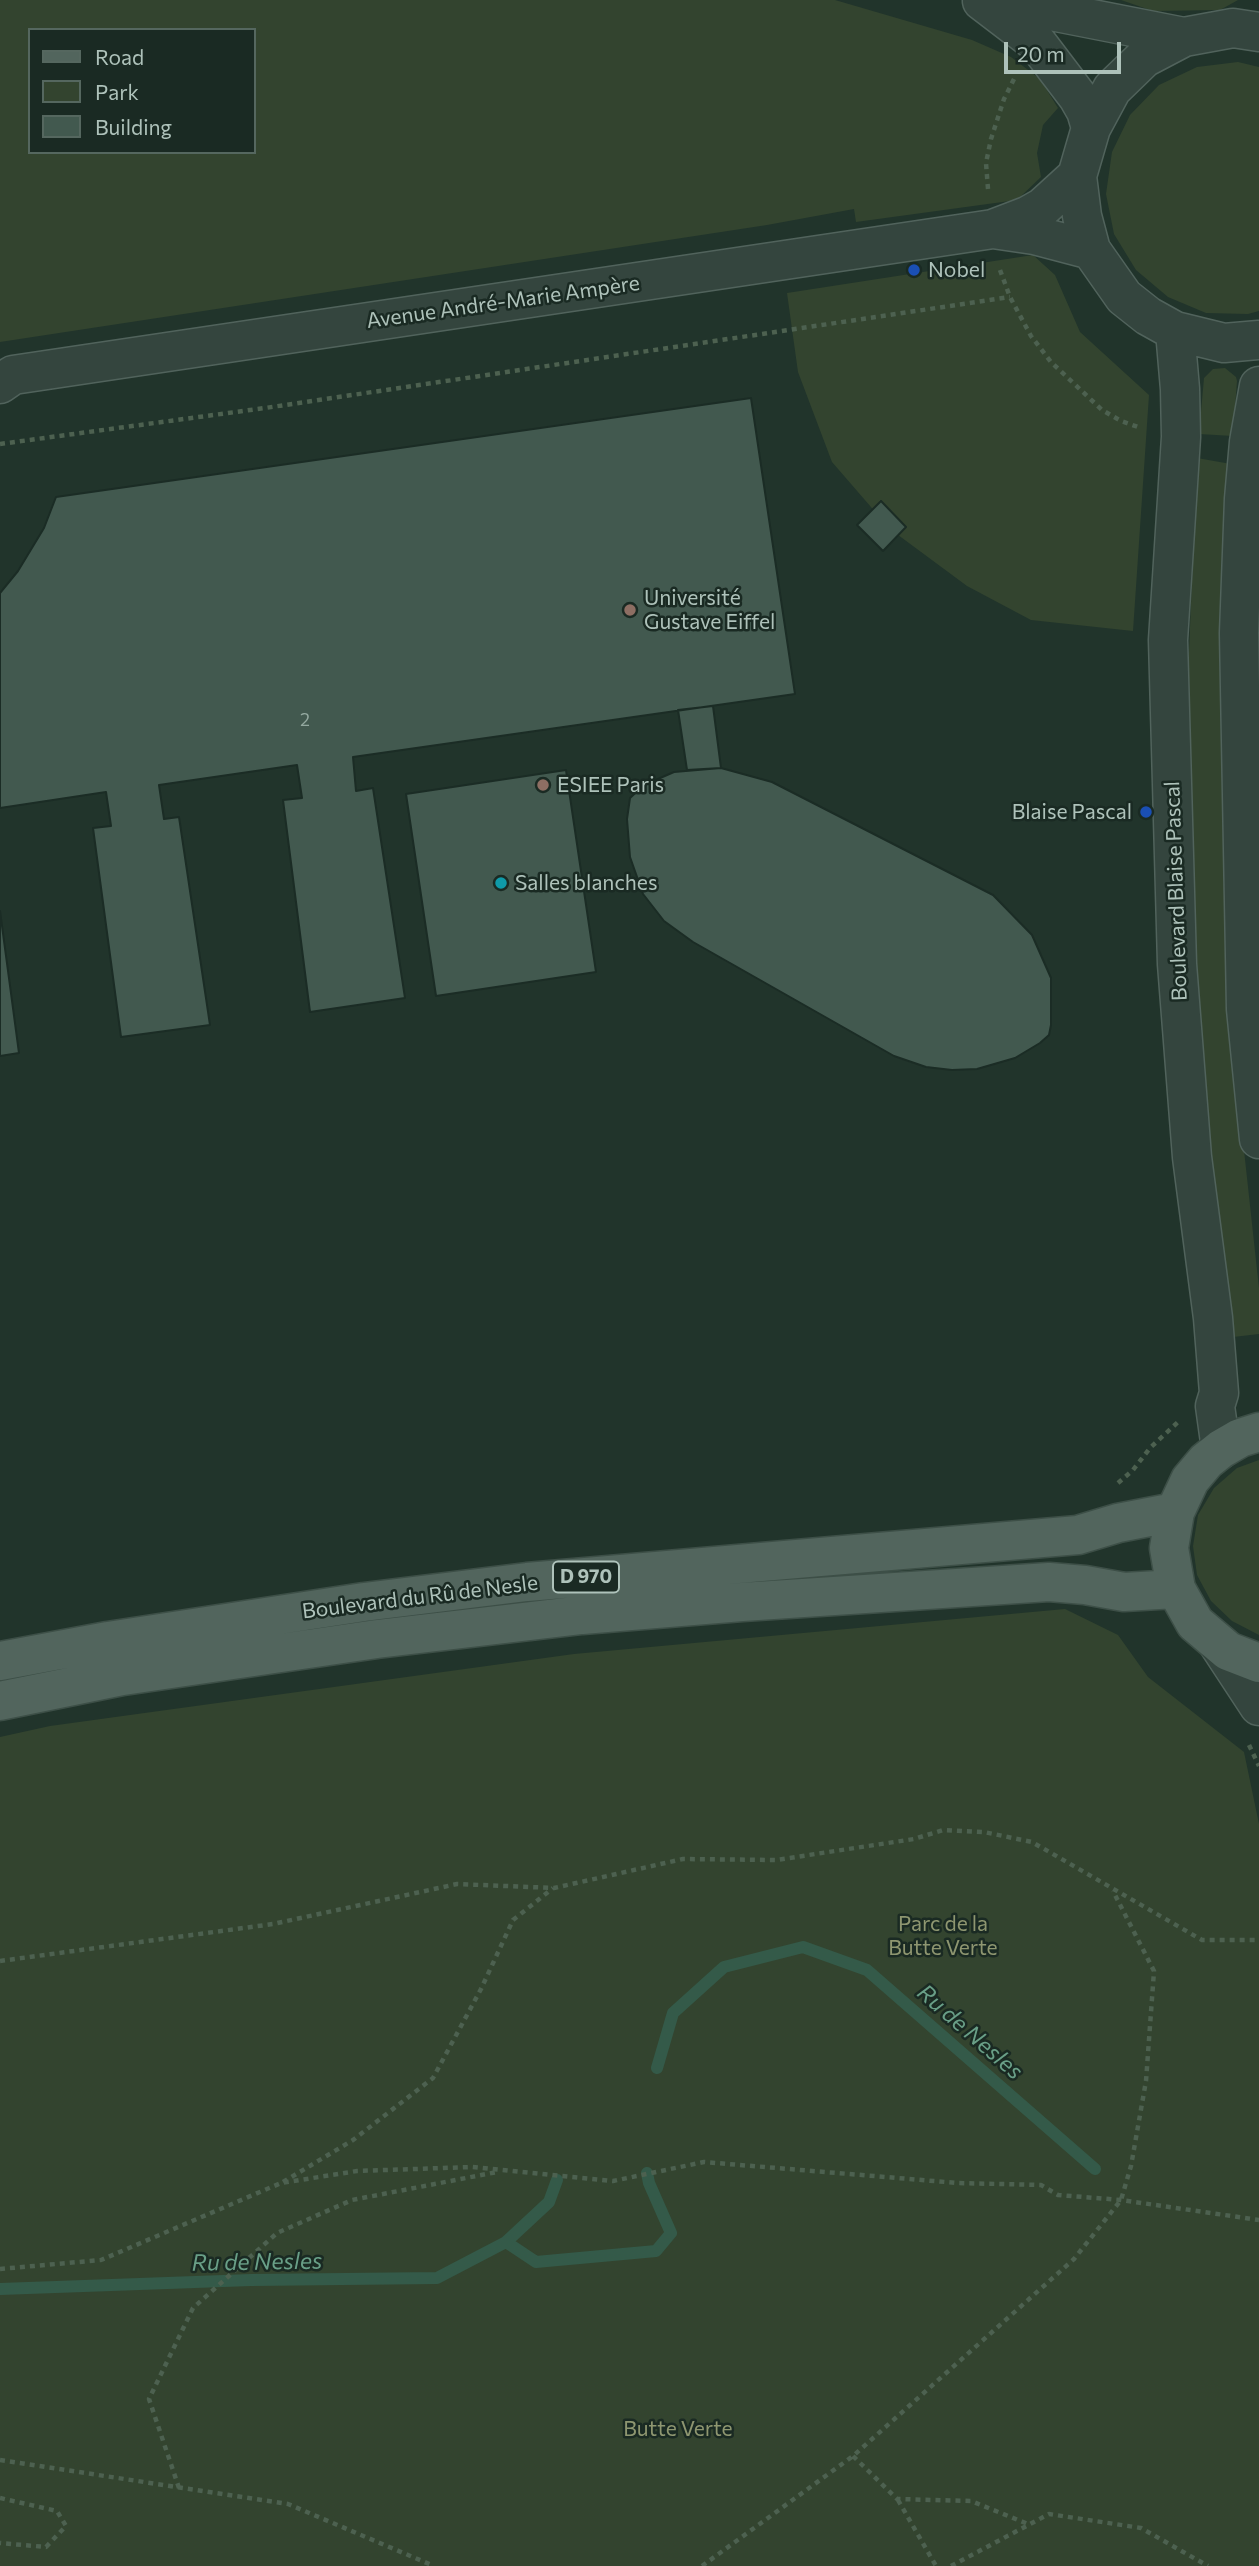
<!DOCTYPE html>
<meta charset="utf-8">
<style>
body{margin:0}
#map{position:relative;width:1259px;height:2566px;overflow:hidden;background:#21342b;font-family:Commissioner,sans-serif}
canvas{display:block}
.legend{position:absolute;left:28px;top:28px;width:228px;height:126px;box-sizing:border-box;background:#1a2a23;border:2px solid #55675f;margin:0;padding:9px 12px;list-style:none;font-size:21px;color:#aec2ba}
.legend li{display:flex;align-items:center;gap:14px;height:35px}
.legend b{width:35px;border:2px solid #55675f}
.scale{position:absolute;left:1004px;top:42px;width:117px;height:32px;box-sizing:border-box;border:4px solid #aec2ba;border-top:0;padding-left:9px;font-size:21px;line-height:24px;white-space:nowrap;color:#aec2ba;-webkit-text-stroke:5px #1a2a23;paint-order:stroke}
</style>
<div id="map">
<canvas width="1259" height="2566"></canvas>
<ul class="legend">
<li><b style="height:9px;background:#52655d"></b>Road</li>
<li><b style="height:19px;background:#33442f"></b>Park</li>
<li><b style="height:19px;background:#42594f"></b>Building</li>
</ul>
<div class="scale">20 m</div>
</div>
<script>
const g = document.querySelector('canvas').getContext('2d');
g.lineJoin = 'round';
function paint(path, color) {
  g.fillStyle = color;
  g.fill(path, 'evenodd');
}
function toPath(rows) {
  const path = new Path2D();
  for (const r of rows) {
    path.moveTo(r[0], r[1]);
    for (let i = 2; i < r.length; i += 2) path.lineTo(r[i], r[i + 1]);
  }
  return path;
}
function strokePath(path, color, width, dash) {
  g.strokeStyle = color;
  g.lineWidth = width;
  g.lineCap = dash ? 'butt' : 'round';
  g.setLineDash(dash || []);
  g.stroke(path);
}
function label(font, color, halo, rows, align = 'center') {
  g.font = font + ' Commissioner,sans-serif';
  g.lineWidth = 5;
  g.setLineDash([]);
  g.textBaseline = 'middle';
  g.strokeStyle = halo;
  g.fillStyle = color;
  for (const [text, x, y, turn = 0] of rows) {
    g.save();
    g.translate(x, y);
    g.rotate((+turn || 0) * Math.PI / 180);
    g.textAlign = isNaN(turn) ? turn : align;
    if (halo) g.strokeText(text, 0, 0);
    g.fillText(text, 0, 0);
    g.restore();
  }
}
paint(toPath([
 [0,0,835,0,972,40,1011,57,1040,79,1058,108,1043,125,1037,153,1041,177,1017,200,856,222,854,209,767,225,0,342],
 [30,30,254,30,254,152,30,152],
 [1121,0,1238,0,1220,10,1153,11],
 [1238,62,1259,67,1259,311,1248,314,1206,313,1168,297,1136,270,1114,234,1106,194,1112,152,1130,115,1159,85,1197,67],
 [1033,255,1055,275,1080,332,1149,395,1133,631,1031,620,967,586,890,529,832,462,798,372,787,293],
 [1225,368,1236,377,1237,381,1233,436,1199,434,1204,378,1213,369],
 [1197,458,1231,464,1221,697,1224,888,1232,1040,1259,1288,1259,1334,1233,1337,1212,1176,1193,958,1188,676],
 [1259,1460,1259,1635,1232,1621,1211,1601,1197,1575,1193,1546,1198,1515,1214,1488,1237,1468],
 [1065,1609,1118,1635,1148,1677,1244,1752,1259,1824,1259,2566,0,2566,0,1737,50,1726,574,1654]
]), '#33442f');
strokePath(toPath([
 [657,2068,673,2013,724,1967,803,1947,867,1970,1095,2169],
 [506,2242,536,2262,656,2251,671,2233,649,2183,647,2173],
 [0,2289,251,2280,437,2278,506,2242,549,2202,557,2180]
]), '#345a49', 12);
const building = toPath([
 [751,398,795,694,353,757,356,791,373,788,405,998,310,1012,283,800,302,798,297,765,159,785,164,819,179,817,210,1025,121,1037,93,828,111,826,106,792,0,808,0,593,18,571,44,528,56,497,751,398],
 [881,501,906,527,883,551,857,525,881,501],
 [713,706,721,768,687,770,678,710,713,706],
 [721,768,772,782,993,895,1032,935,1051,978,1051,1025,1049,1035,1040,1043,1015,1058,977,1069,952,1070,926,1067,894,1056,693,942,664,921,643,894,630,857,627,819,630,798,644,785,674,772,721,768],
 [566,770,596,972,436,996,406,794,566,770],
 [0,911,19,1053,0,1056,0,911]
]);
paint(building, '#42594f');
strokePath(building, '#1b2c25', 2);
const minor = toPath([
 [995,0,1184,37],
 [982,1,1037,43,1078,97,1086,111,1091,128],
 [1259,32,1233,28,1184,37,1144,58,1112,89,1091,128,1077,176,1082,216,1091,250,1124,297,1148,316,1175,331,1224,343,1259,340],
 [993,229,1034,235,1091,250],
 [1175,331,1180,389,1181,437,1168,640,1177,964,1192,1157,1213,1318,1219,1393,1215,1406,1221,1449],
 [0,384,13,375,993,229,1027,216,1043,207,1077,176],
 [1259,386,1249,442,1244,499,1239,633,1246,1009,1259,1139],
 [1219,1645,1259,1706]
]);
const major = toPath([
 [1259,1432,1240,1438,1221,1449,1206,1461,1190,1480,1175,1512,1169,1548,1176,1589,1195,1623,1228,1651,1259,1663],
 [0,1661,108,1641,364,1602,527,1582,1078,1535,1118,1523,1175,1512],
 [0,1701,123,1676,377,1639,582,1615,742,1602,1049,1582,1085,1585,1124,1592,1176,1589]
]);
strokePath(minor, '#51635c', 41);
strokePath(major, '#3d4f47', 41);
strokePath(toPath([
 [988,189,986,163,991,139,1004,99,1015,77],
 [1000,270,1010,297,1031,336,1051,362,1102,410,1121,421,1141,428],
 [0,444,265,408,1010,297],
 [1118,1483,1133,1470,1150,1448,1178,1422],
 [1249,1745,1259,1766],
 [0,1961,273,1924,457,1884,554,1888,683,1859,776,1860,914,1839,943,1830,984,1832,1032,1842,1202,1940,1259,1940],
 [283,2182,353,2140,433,2078,481,1989,513,1920,553,1888],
 [0,2269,101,2260,281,2183,357,2171,472,2167,613,2181,704,2162,958,2183,1041,2185,1058,2195,1121,2200,1259,2220],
 [853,2456,897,2499,971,2501,1028,2524],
 [0,2460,288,2504,434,2566],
 [179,2488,149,2399,193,2308,277,2233,352,2200,497,2172],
 [0,2498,57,2511,66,2526,46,2547,0,2543],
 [898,2500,936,2566],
 [702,2566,853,2456,1074,2259,1121,2200,1131,2166,1146,2081,1154,1971,1113,1891],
 [951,2566,1049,2514,1141,2528,1208,2566]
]), '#4d6150', 4.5, [5, 5]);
strokePath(minor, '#34453e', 38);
strokePath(major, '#52655d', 38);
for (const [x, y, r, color] of [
 [914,270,7,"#1a4fb4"],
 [630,610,7,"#8d6e63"],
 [543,785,7,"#8d6e63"],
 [1146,812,7,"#1a4fb4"],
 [501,883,7,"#0f9aa8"]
]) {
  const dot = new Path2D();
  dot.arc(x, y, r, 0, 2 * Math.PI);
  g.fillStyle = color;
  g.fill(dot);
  strokePath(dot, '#1a2a23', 2.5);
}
label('18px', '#93a89f', null, [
 ["2",305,720]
]);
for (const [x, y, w] of [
 [586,1577,66]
]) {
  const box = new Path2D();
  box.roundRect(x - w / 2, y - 15.5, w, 31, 5);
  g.fillStyle = '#1a2a23';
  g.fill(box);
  strokePath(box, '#aec2ba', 2);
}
label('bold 19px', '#aec2ba', null, [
 ["D 970",586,1577]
]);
label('21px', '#aec2ba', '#1a2a23', [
 ["Nobel",928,270],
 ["Université",644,598],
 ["Gustave Eiffel",644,622],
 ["ESIEE Paris",557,785],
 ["Blaise Pascal",1132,812,"right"],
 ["Salles blanches",515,883]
], 'left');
label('21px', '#aec2ba', '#1a2a23', [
 ["Avenue André-Marie Ampère",503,302,-8],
 ["Boulevard Blaise Pascal",1176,891,-92],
 ["Boulevard du Rû de Nesle",420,1597,-7]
]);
label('21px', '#8e9670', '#1a2a23', [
 ["Parc de la",943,1924],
 ["Butte Verte",943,1948],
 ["Butte Verte",678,2429]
]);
label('italic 23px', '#699f87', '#1a2a23', [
 ["Ru de Nesles",970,2032,41],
 ["Ru de Nesles",257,2262,-1]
]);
</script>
